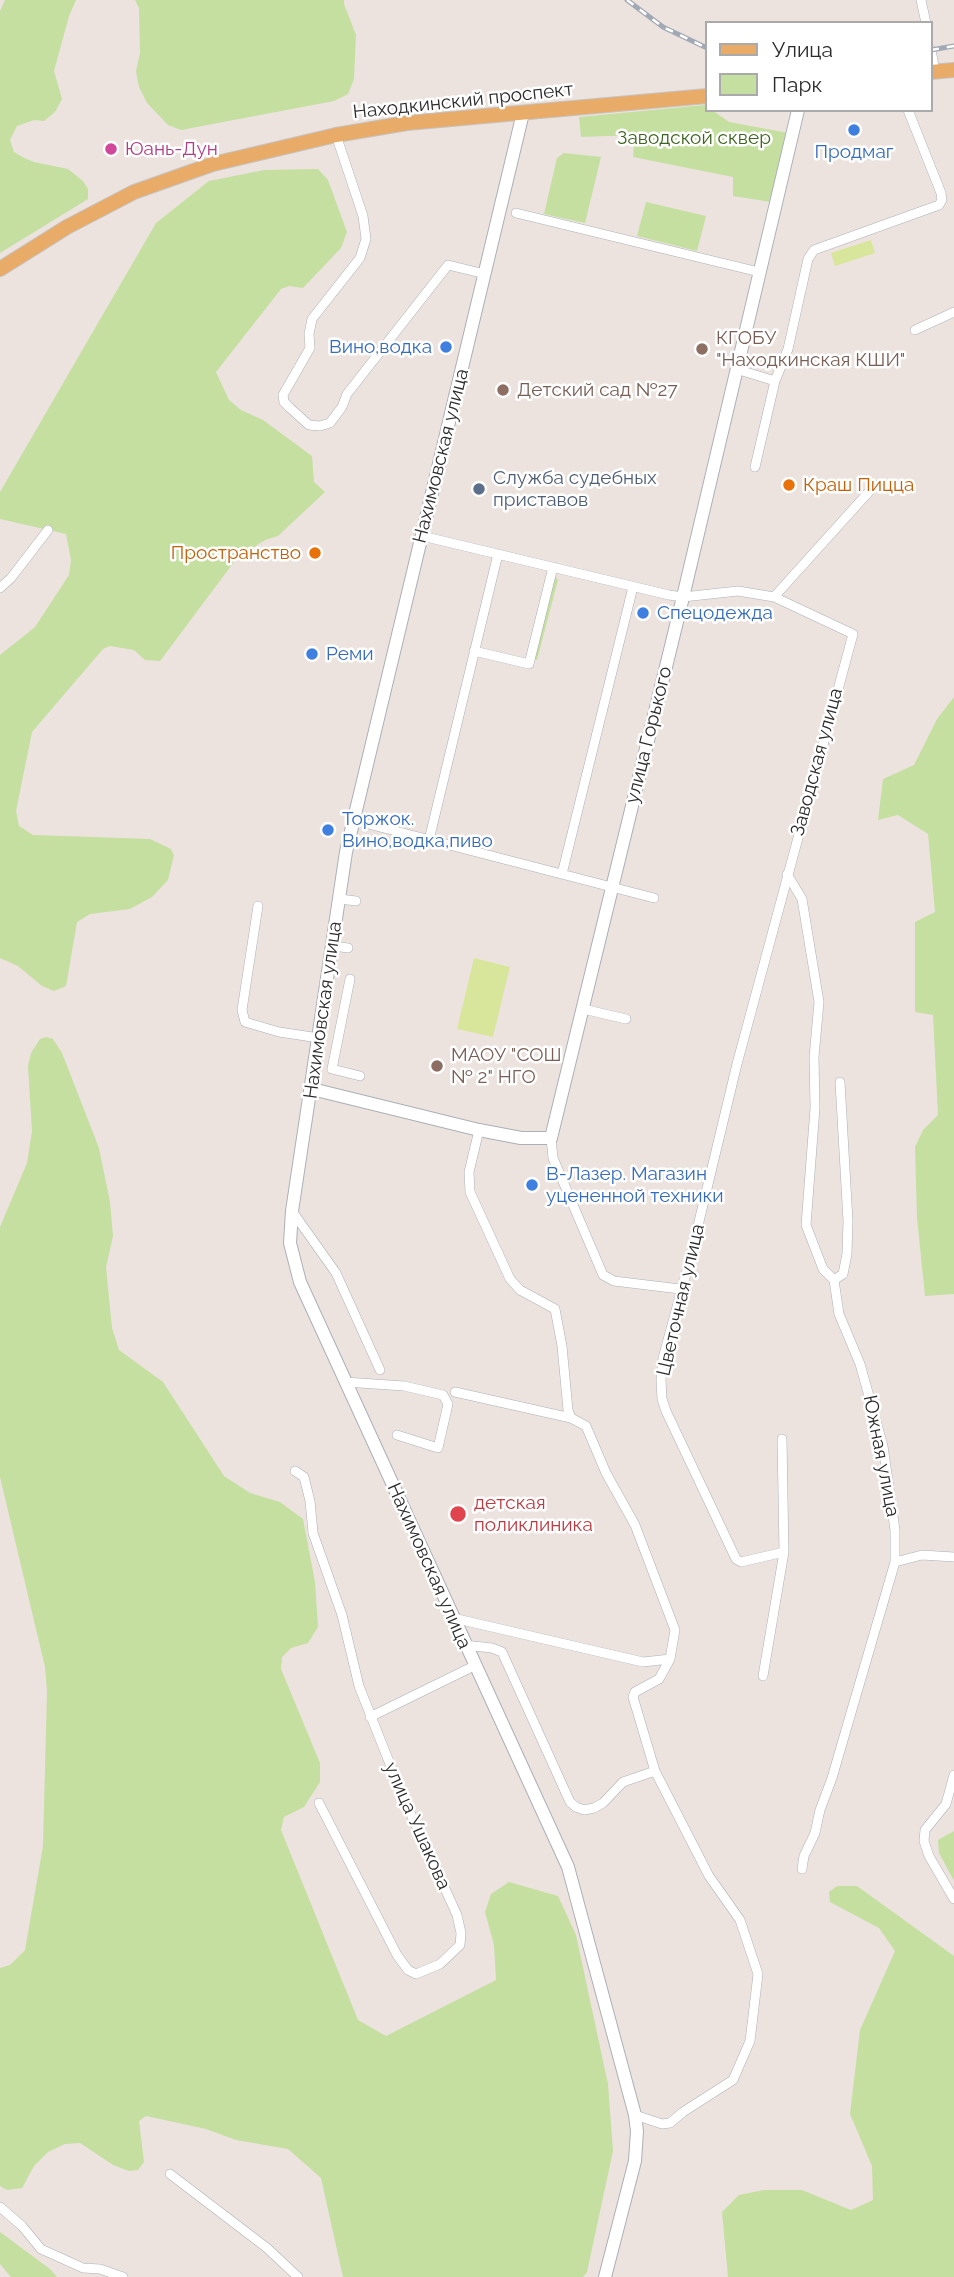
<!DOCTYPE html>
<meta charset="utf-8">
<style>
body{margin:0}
#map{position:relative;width:954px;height:2277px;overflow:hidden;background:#ece3df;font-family:Raleway,sans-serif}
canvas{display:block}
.legend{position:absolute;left:705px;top:21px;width:228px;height:91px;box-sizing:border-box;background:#fff;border:2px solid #aaa;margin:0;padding:9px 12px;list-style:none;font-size:21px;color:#2b2b2b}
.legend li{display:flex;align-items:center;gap:14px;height:35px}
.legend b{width:35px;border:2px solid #aaa}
</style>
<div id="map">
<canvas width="954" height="2277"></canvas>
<ul class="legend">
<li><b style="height:9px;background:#e8ab68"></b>Улица</li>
<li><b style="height:19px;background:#c4df9f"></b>Парк</li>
</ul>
</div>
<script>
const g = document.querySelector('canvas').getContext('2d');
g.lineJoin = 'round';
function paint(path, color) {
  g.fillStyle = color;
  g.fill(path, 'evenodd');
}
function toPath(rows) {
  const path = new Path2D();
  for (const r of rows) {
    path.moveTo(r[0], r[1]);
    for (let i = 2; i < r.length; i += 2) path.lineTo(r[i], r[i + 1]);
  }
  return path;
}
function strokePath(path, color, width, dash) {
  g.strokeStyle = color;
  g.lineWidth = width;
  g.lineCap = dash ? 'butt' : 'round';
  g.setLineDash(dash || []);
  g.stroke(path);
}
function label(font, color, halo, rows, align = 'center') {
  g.font = font + ' Raleway,sans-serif';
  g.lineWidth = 5;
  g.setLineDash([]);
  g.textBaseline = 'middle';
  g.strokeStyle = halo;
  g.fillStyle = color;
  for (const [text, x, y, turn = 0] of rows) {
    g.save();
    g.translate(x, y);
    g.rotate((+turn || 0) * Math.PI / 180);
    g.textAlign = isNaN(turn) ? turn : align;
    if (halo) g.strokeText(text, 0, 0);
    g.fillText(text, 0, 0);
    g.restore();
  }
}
paint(toPath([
 [5,0,76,0,69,16,54,71,62,99,55,112,44,121,34,120,17,126,10,140,14,152,24,158,34,162,68,169,83,181,88,189,88,199,0,253,0,11],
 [135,0,344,0,344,4,356,35,354,79,348,94,334,101,181,130,168,125,147,103,139,87,136,71,140,53,139,8],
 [705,105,707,110,712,110,729,122,788,133,771,202,733,196,733,177,633,157,635,135,581,137,579,117],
 [564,153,601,157,585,223,544,214,557,158],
 [318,169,328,180,347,232,341,248,303,288,289,286,281,289,216,372,229,400,241,410,263,420,312,456,314,482,325,492,278,536,265,540,237,558,160,661,145,660,134,650,110,646,103,649,32,732,16,811,19,826,33,835,150,839,171,849,174,855,168,880,152,897,130,909,90,914,77,922,66,986,54,991,42,986,18,966,0,958,0,655,35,627,69,575,71,560,66,534,0,519,0,492,156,223,209,181,264,170],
 [646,202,706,216,697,251,637,236],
 [555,576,558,580,537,660,532,658,552,578],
 [954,697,954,1294,925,1296,917,1218,915,1147,923,1130,938,1115,933,1015,915,1012,915,922,935,912,928,834,898,815,878,820,883,779,914,765,937,719],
 [46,1037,53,1039,62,1053,99,1148,110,1202,113,1236,106,1267,112,1328,119,1350,163,1382,224,1476,250,1493,280,1502,303,1519,315,1582,318,1627,308,1643,291,1648,282,1657,281,1669,320,1763,320,1782,304,1807,284,1817,281,1830,358,2020,386,2036,496,1980,494,1945,485,1912,491,1894,509,1882,558,1896,576,1935,608,2084,613,2151,587,2272,583,2277,343,2277,321,2178,288,2149,236,2140,206,2129,146,2116,139,2121,144,2162,138,2170,129,2171,113,2165,80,2143,65,2144,48,2152,34,2166,22,2188,7,2190,0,2186,0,1968,10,1965,25,1950,43,1846,47,1691,45,1667,0,1477,0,1227,27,1163,32,1131,28,1066,31,1053,40,1039],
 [954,1831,954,1881,939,1853,938,1840],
 [837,1886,857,1886,954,1956,954,2277,728,2277,722,2212,739,2195,764,2190,802,2190,851,2210,873,2200,872,2166,850,2114,860,2030,895,1951,879,1928,830,1902,829,1892],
 [0,2232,50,2269,57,2277,11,2277,0,2264]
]), '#c4df9f');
paint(toPath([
 [871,240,875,253,835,266,831,253],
 [474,958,510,967,493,1037,457,1029]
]), '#d8e69b');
const minor = toPath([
 [921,0,926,23],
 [931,50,935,71],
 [336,135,363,216,366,239,360,258,312,319,309,334,310,348,283,395,284,402,290,408,309,425,320,426,330,423,342,407,347,394,448,265,485,274],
 [516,213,759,272],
 [915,330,954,312],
 [736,369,775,381],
 [755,467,775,381,788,349,808,259,814,250,939,205,942,200,941,193,908,110],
 [422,536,669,595,683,597,738,591,774,597,853,634,737,1064,689,1263,663,1358,661,1380,662,1399,666,1411,736,1559,741,1562,784,1552],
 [0,588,11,578,48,530],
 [774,597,875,485],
 [474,651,529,664,553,567],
 [353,820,654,898],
 [429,840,498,554],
 [562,874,633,587],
 [787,874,802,899,819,1002,814,1057,815,1108,806,1225,823,1269,834,1280],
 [340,899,356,901],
 [258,906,242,1010,245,1022,279,1032,319,1038],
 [333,946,348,948],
 [350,979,332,1069,360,1076],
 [583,1009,626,1019],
 [479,1130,469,1172,470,1192,510,1279,520,1290,555,1309,562,1346,568,1410,571,1418,586,1426,606,1473,635,1525,675,1630,670,1659,659,1679,635,1692,633,1697,655,1771,709,1876,740,1920,758,1974,750,2041,733,2080,683,2112,670,2123,662,2124,635,2115],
 [551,1138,553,1158,603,1275,614,1281,680,1289],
 [292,1211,336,1273,380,1370],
 [834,1280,843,1274,847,1254,848,1221,840,1082],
 [345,1382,404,1386,443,1395,448,1404,438,1448,397,1435],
 [455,1392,571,1418],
 [295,1471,304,1477,310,1501,313,1533,342,1615,359,1686,403,1797,457,1915,461,1933,460,1945,440,1964,416,1974,408,1970,397,1955,319,1803],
 [895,1562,922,1555,954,1557],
 [453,1618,643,1662,670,1659],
 [464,1645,492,1648,502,1652,570,1802,576,1807,584,1810,594,1808,603,1803,623,1782,655,1771],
 [763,1676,784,1552,782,1439],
 [370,1717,474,1666],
 [954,1775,946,1804,925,1830,924,1841,929,1856,954,1899],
 [802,1869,804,1856,815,1833,820,1810,832,1778,895,1562,895,1530,883,1446,860,1364,839,1314,834,1280],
 [170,2174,267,2248,298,2277],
 [0,2207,22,2226,41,2249,83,2268,100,2269,123,2277]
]);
const secondary = toPath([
 [523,113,346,852,292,1211,290,1243,300,1282,568,1867,635,2115,637,2131,635,2161,605,2277],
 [312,1089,479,1130,521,1138,551,1138,683,597,798,110]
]);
const primary = toPath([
 [931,72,954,70],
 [0,269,67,227,134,192,213,164,336,135,407,123,707,96]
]);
strokePath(minor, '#abb0b7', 10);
strokePath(secondary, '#abb0b7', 14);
strokePath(primary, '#c4c4c4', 16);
strokePath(minor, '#fff', 9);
strokePath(secondary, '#fff', 12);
strokePath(primary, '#e8ab68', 14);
const rail = toPath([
 [627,0,663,27,707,48],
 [931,50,954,46]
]);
strokePath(rail, '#a1a9b4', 5);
strokePath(rail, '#fff', 2.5, [8]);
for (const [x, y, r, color] of [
 [854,130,7,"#3f7fe0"],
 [111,149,7,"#d1479c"],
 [446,347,7,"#3f7fe0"],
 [702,349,7,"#8d6e63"],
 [503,390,7,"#8d6e63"],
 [789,485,7,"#e8710a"],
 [479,489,7,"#5c6f8a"],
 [315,553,7,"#e8710a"],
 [643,613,7,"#3f7fe0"],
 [312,654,7,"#3f7fe0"],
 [328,830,7,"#3f7fe0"],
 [437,1066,7,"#8d6e63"],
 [532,1185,7,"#3f7fe0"],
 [458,1514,9,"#e0444e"]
]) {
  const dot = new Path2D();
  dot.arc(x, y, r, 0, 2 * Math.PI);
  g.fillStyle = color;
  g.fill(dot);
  strokePath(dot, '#fff', 2.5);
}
label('19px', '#2b2b2b', '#fff', [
 ["Находкинский проспект",463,101,-6],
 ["Нахимовская улица",441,456,-76],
 ["улица Горького",649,735,-76],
 ["Заводская улица",817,762,-75],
 ["Нахимовская улица",323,1010,-82],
 ["Цветочная улица",681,1300,-77],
 ["Южная улица",881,1456,79],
 ["Нахимовская улица",429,1566,66],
 ["улица Ушакова",417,1826,66]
]);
label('19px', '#3e651f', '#fff', [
 ["Заводской сквер",694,138]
]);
label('19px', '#b23c85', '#fff', [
 ["Юань-Дун",125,149]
], 'left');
label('19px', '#366cbe', '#fff', [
 ["Продмаг",854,152,"center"],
 ["Вино,водка",432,347,"right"],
 ["Спецодежда",657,613],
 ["Реми",326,654],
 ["Торжок.",342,819],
 ["Вино,водка,пиво",342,841],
 ["В-Лазер. Магазин",546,1174],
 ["уцененной техники",546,1196]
], 'left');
label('19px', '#785e54', '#fff', [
 ["КГОБУ",716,338],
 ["\"Находкинская КШИ\"",716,360],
 ["Детский сад №27",517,390],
 ["МАОУ \"СОШ",451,1055],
 ["№ 2\" НГО",451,1077]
], 'left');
label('19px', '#4e5e75', '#fff', [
 ["Служба судебных",493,478],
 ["приставов",493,500]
], 'left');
label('19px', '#c56008', '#fff', [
 ["Краш Пицца",803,485],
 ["Пространство",301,553,"right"]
], 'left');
label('19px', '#be3a42', '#fff', [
 ["детская",474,1503],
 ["поликлиника",474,1525]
], 'left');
</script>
